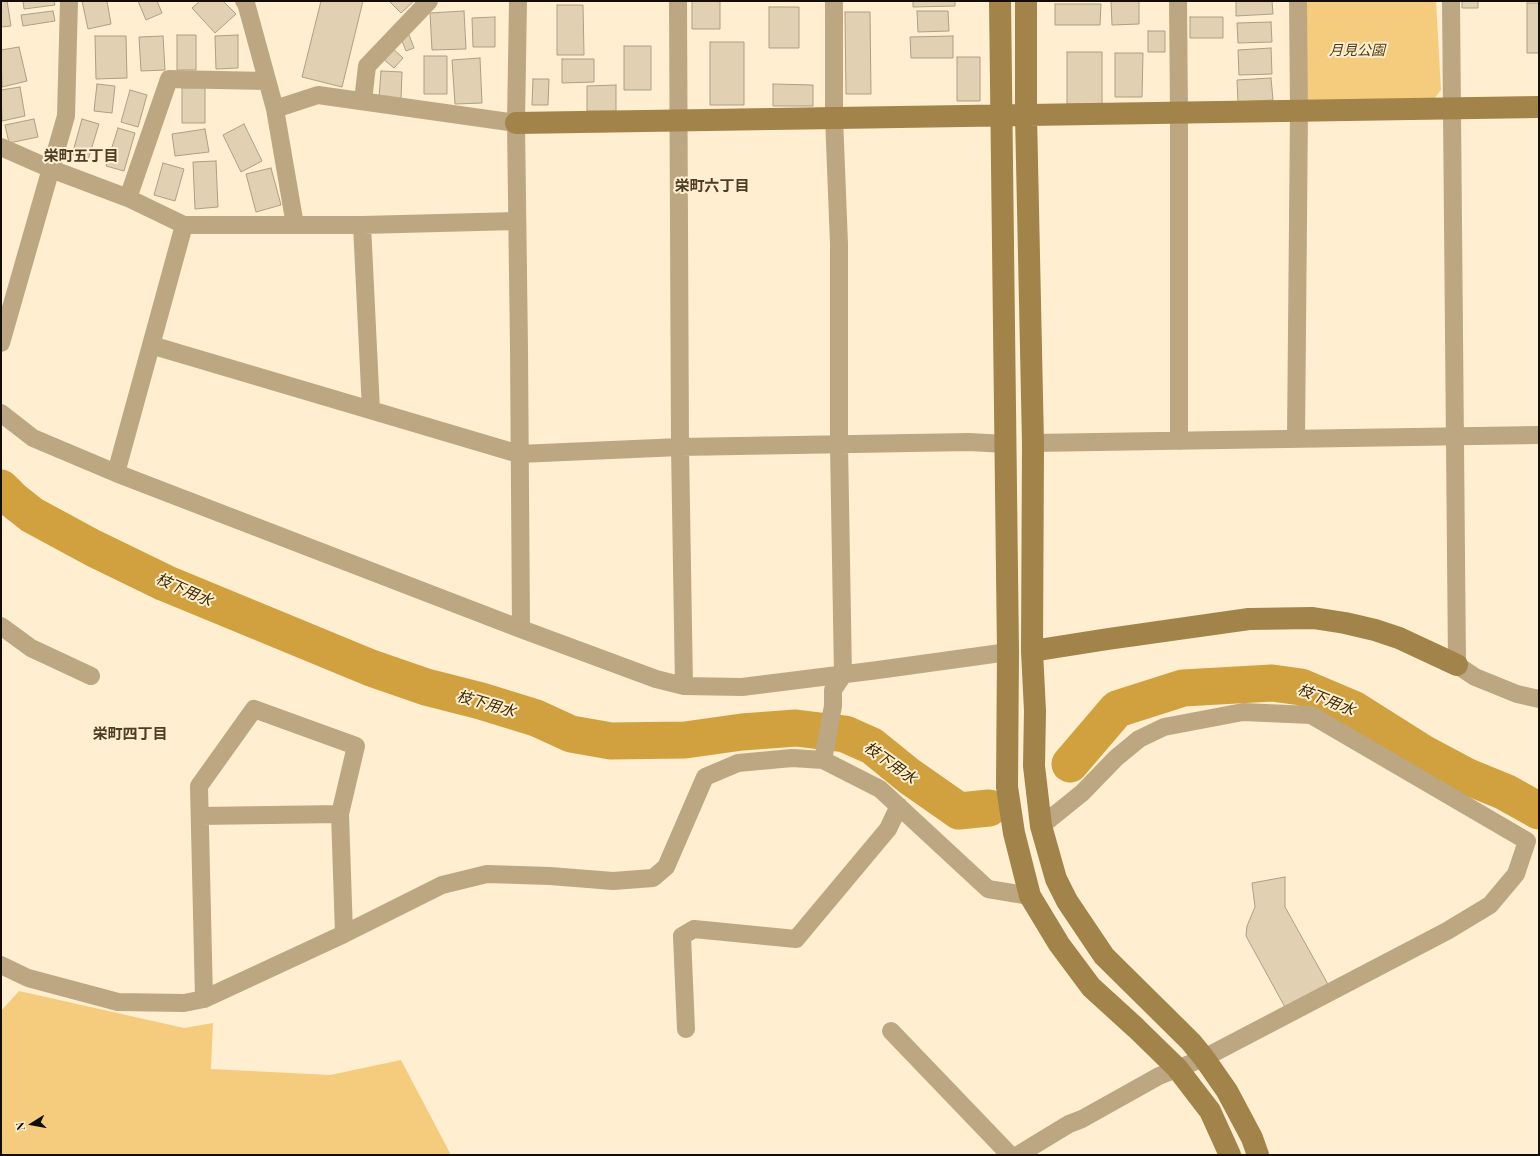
<!DOCTYPE html>
<meta charset="utf-8">
<style>
body{margin:0}
#map{position:relative;width:1540px;height:1156px;overflow:hidden;background:#ffeecf;font-family:"Playfair Display",serif}
canvas{display:block}
.frame{position:absolute;inset:0;border:2px solid #130d04;pointer-events:none}
.north{position:absolute;left:12px;top:1104px;width:40px;height:40px;-webkit-text-stroke:3px #ffeecf;paint-order:stroke;rotate:259deg;font-size:11px;font-weight:700;line-height:16px;text-align:center;color:#130d04}
.north::after{content:'';display:block;margin:auto;width:14px;height:18px;background:#130d04;clip-path:polygon(50% 0,100% 100%,50% 72%,0 100%)}
</style>
<div id="map">
<canvas width="1540" height="1156"></canvas>
<div class="frame"></div>
<div class="north">N</div>
</div>
<script>
const g = document.querySelector('canvas').getContext('2d');
g.lineJoin = 'round';
function paint(path, color) {
  g.fillStyle = color;
  g.fill(path, 'evenodd');
}
function toPath(rows) {
  const path = new Path2D();
  for (const r of rows) {
    path.moveTo(r[0], r[1]);
    for (let i = 2; i < r.length; i += 2) path.lineTo(r[i], r[i + 1]);
  }
  return path;
}
function strokePath(path, color, width, dash) {
  g.strokeStyle = color;
  g.lineWidth = width;
  g.lineCap = dash ? 'butt' : 'round';
  g.setLineDash(dash || []);
  g.stroke(path);
}
function label(font, color, halo, rows, align = 'center') {
  g.font = font + ' "Playfair Display","Noto Sans JP",serif';
  g.lineWidth = 4;
  g.setLineDash([]);
  g.textBaseline = 'middle';
  g.strokeStyle = halo;
  g.fillStyle = color;
  for (const [text, x, y, turn = 0] of rows) {
    g.save();
    g.translate(x, y);
    g.rotate((+turn || 0) * Math.PI / 180);
    g.textAlign = isNaN(turn) ? turn : align;
    if (halo) g.strokeText(text, 0, 0);
    g.fillText(text, 0, 0);
    g.restore();
  }
}
paint(toPath([
 [1304,1,1436,1,1441,90,1434,99,1308,102],
 [19,991,184,1028,213,1023,211,1069,330,1075,401,1060,451,1155,1,1155,1,1011]
]), '#f5cc7e');
strokePath(toPath([
 [1,488,13,500,32,515,93,548,165,583,371,668,426,687,481,701,536,718,571,734,611,741,685,740,742,732,796,728,845,734,872,746,909,776,959,811,989,808],
 [1070,764,1117,709,1183,688,1272,683,1301,687,1353,709,1421,752,1466,776,1505,792,1539,811]
]), '#d1a140', 37);
const building = toPath([
 [1,1,7,1,11,26,1,27,1,1],
 [23,1,54,1,55,5,24,9,23,1],
 [82,1,107,1,111,24,88,29,82,1],
 [138,1,157,1,162,13,146,20,138,1],
 [200,1,223,1,236,14,215,33,192,8,200,1],
 [321,1,363,1,342,87,302,77,321,1],
 [389,1,414,1,401,13,389,1],
 [692,1,720,1,720,29,692,29,692,1],
 [913,1,955,1,955,6,913,7,913,1],
 [1111,1,1139,1,1139,24,1112,25,1111,1],
 [1236,1,1272,1,1273,14,1236,16,1236,1],
 [1462,1,1478,1,1478,8,1462,8,1462,1],
 [1527,3,1539,3,1539,53,1527,53,1527,3],
 [1055,4,1101,4,1100,25,1055,25,1055,4],
 [557,5,583,5,584,55,557,55,557,5],
 [769,7,799,7,799,48,769,48,769,7],
 [53,11,55,21,23,26,21,15,53,11],
 [464,11,466,49,432,50,430,13,464,11],
 [917,11,948,11,949,31,918,32,917,11],
 [845,12,870,12,871,94,846,94,845,12],
 [495,17,495,47,473,47,472,18,495,17],
 [1190,17,1223,17,1223,38,1190,38,1190,17],
 [1271,22,1272,42,1238,43,1237,23,1271,22],
 [1148,31,1165,31,1165,52,1148,52,1148,31],
 [177,35,196,35,196,70,177,70,177,35],
 [238,35,238,68,216,69,215,36,238,35],
 [409,35,414,48,406,51,401,38,409,35],
 [95,36,126,36,127,78,96,79,95,36],
 [163,36,165,70,141,71,139,37,163,36],
 [953,36,953,58,911,58,910,37,953,36],
 [710,42,744,42,744,105,710,105,710,42],
 [624,46,651,46,651,90,624,90,624,46],
 [19,47,27,81,2,87,1,50,19,47],
 [392,48,403,58,394,68,382,58,392,48],
 [1271,48,1272,74,1239,75,1238,50,1271,48],
 [1067,52,1102,52,1102,104,1067,104,1067,52],
 [1115,53,1143,53,1142,97,1115,97,1115,53],
 [424,56,447,56,447,94,424,94,424,56],
 [957,57,980,57,980,101,957,101,957,57],
 [480,58,482,103,455,104,452,60,480,58],
 [562,59,594,59,594,82,562,83,562,59],
 [381,71,402,72,401,99,379,98,381,71],
 [1271,78,1273,100,1238,102,1237,80,1271,78],
 [533,79,549,79,548,105,532,105,533,79],
 [97,84,115,86,112,113,94,111,97,84],
 [773,84,813,85,813,106,773,106,773,84],
 [616,85,616,111,587,111,587,86,616,85],
 [20,87,25,116,2,121,1,90,20,87],
 [182,88,205,88,205,123,182,123,182,88],
 [130,90,147,95,138,127,121,122,130,90],
 [34,119,38,137,9,143,5,125,34,119],
 [82,119,99,124,88,160,72,155,82,119],
 [244,124,262,161,241,172,223,135,244,124],
 [118,128,135,133,124,171,106,166,118,128],
 [205,129,209,152,175,156,172,134,205,129],
 [216,161,218,207,195,209,193,162,216,161],
 [163,163,184,169,175,201,154,195,163,163],
 [271,168,281,205,256,212,246,174,271,168],
 [1285,877,1285,907,1329,986,1286,1009,1246,936,1247,926,1255,907,1252,883,1285,877]
]);
paint(building, '#e1d0b2');
strokePath(building, '#af9f82', 1);
strokePath(toPath([
 [244,1,246,3,275,109,295,225],
 [518,1,516,123,519,349,521,629],
 [678,1,680,447,684,686],
 [1178,1,1179,113,1179,441],
 [1451,1,1457,665,1475,677,1517,694,1539,699],
 [363,101,367,66,429,1],
 [275,109,318,95,516,123],
 [1,147,51,169,128,198,184,225,362,225,517,221],
 [128,198,169,79,267,81],
 [362,225,371,410],
 [1,343,66,116,69,1],
 [151,345,519,454,680,447,969,442,1005,444],
 [1,413,33,438,116,473,521,629,656,679,684,686,742,687,878,670,1008,652],
 [1296,439,1299,111,1298,1],
 [1033,443,1539,435],
 [116,473,184,225],
 [1,626,31,648,91,676],
 [823,760,880,789,988,889,1030,896],
 [200,816,340,814],
 [1,965,28,978,118,1002,184,1003,204,999,344,934,442,885,487,874,550,876,613,881,653,878,666,867,705,777,738,763,792,758,823,760,833,706,833,690,843,675,839,445,839,244,834,117,834,1],
 [204,999,199,786,254,709,356,746,340,814,344,934],
 [686,1029,682,936,694,929,796,939,888,829,899,806],
 [891,1031,1010,1155],
 [1018,1155,1069,1124,1082,1119,1159,1076,1204,1058,1447,931,1490,905,1516,874,1527,841,1311,715,1243,712,1164,727,1139,739,1116,758,1082,793,1041,826]
]), '#bca782', 18);
strokePath(toPath([
 [1000,1,1008,652,1007,787,1014,833,1030,896,1059,944,1091,987,1136,1028,1177,1068,1210,1111,1230,1155],
 [1026,1,1026,115,1033,443,1032,651,1035,711,1034,766,1041,826,1056,879,1067,901,1104,956,1191,1042,1204,1058,1227,1091,1252,1138,1258,1155],
 [516,123,1539,107],
 [1032,651,1108,639,1249,619,1313,618,1345,623,1375,630,1399,638,1457,665]
]), '#a28349', 22);
label('italic 14px', '#4f3b13', '#ffeecf', [
 ["月見公園",1357,51]
]);
label('bold 15px', '#4b3e24', '#ffeecf', [
 ["栄町五丁目",81,156],
 ["栄町六丁目",712,186],
 ["栄町四丁目",130,734]
]);
label('italic 15px', '#3d2a00', '#ffeecf', [
 ["枝下用水",184,590,24],
 ["枝下用水",1326,700,22],
 ["枝下用水",486,704,16],
 ["枝下用水",890,763,36]
]);
</script>
